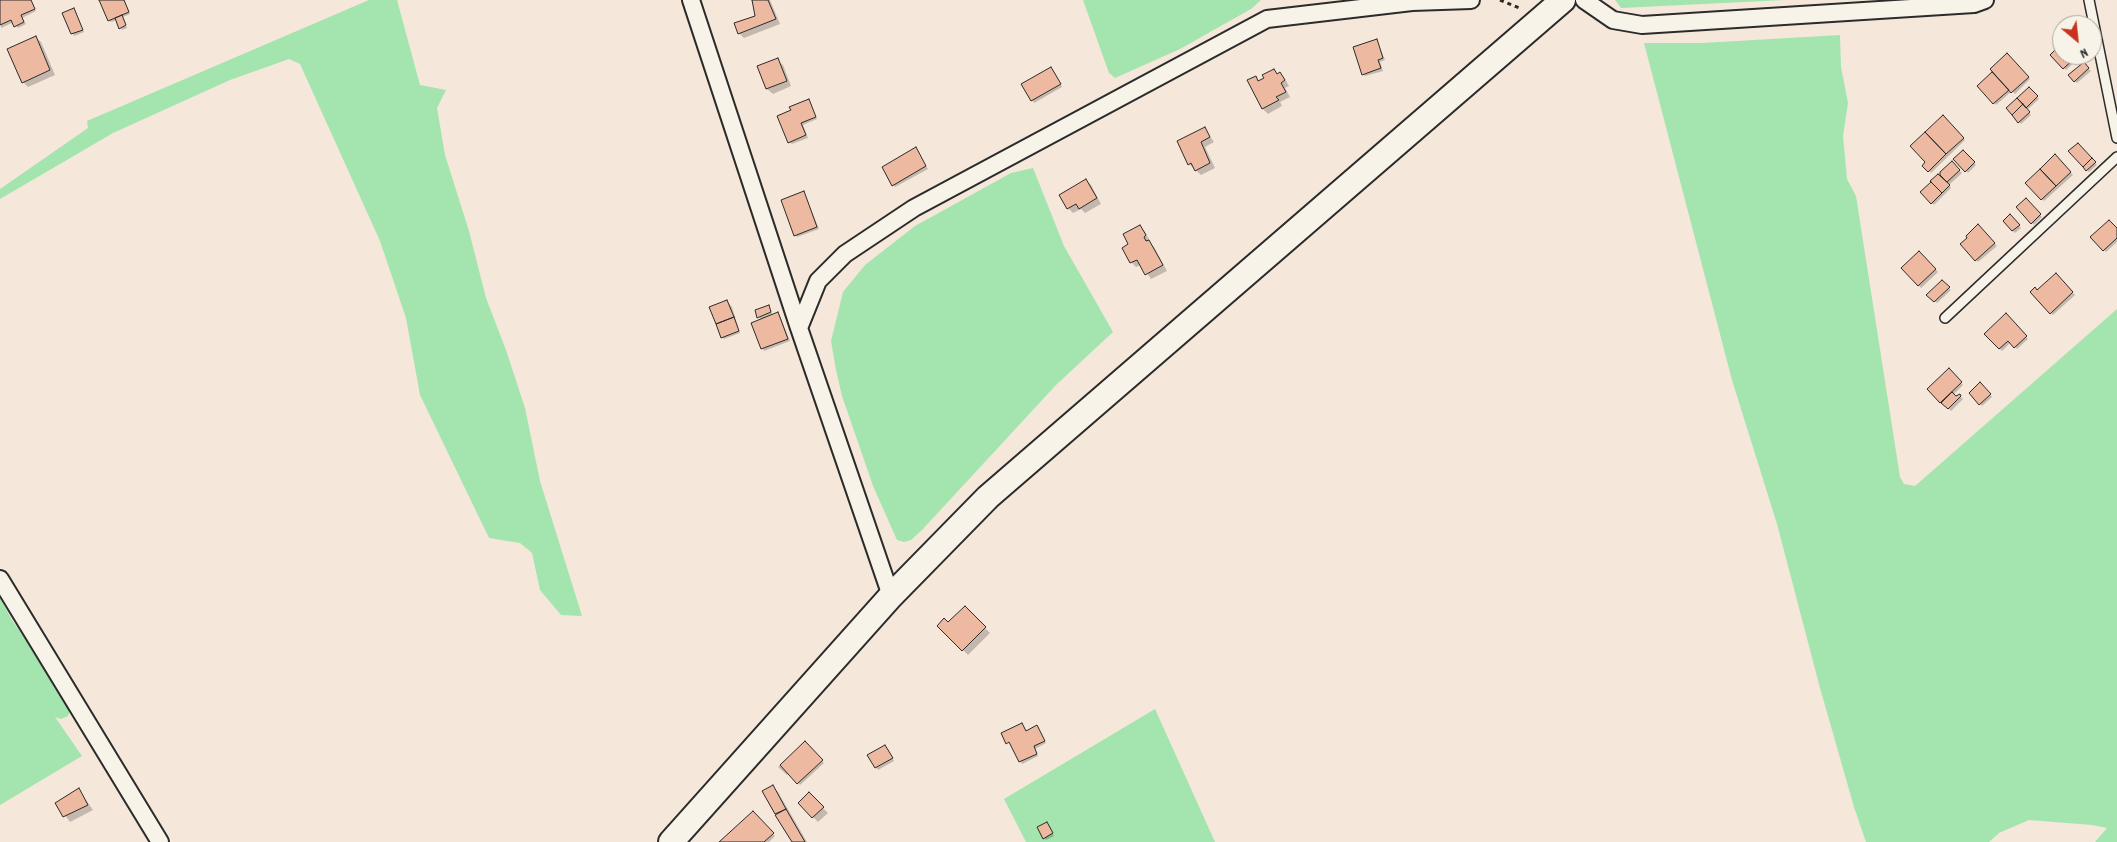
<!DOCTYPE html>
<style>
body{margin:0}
#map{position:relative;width:2117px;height:842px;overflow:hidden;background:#f5e7da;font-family:Dekko,sans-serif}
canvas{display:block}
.north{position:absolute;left:2052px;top:15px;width:50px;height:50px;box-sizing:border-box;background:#f7f3e8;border:1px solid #a5a39c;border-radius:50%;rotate:152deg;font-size:14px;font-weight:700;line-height:20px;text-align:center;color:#2b2b2b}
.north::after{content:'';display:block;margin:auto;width:18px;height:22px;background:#c8321e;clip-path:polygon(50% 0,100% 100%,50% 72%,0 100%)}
</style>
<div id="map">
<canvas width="2117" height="842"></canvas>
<div class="north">N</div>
</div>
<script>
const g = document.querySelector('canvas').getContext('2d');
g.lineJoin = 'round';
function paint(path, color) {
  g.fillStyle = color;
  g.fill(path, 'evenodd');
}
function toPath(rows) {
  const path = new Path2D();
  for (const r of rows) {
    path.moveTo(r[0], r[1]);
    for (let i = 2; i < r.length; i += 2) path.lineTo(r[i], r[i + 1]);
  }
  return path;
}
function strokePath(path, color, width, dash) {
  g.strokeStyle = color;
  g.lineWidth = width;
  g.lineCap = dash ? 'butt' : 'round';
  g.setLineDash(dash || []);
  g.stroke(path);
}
paint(toPath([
 [369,0,397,0,420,85,446,90,437,108,445,155,469,231,486,298,506,350,525,408,540,481,582,616,561,615,540,590,532,553,520,543,489,538,420,395,406,318,380,241,300,64,289,59,230,80,113,133,0,199,0,189,88,128,87,121],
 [1083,0,1261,0,1251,9,1180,49,1115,78,1109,73],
 [1615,0,1785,0,1621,8],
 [1840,35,1841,67,1848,103,1843,136,1847,179,1856,196,1900,477,1904,484,1915,486,2117,309,2117,842,2095,842,2107,828,2092,825,2029,820,1999,833,1989,842,1866,842,1854,807,1820,688,1777,524,1732,380,1644,43,1702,43],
 [1033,168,1064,246,1113,332,1056,385,922,530,911,540,904,542,897,540,873,486,842,396,836,370,831,341,843,292,865,265,915,226,1011,173],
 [0,598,12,620,64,694,71,709,68,716,61,719,55,717,82,756,0,805],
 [1155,709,1215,842,1026,842,1004,799]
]), '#a4e5af');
paint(toPath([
 [0,0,31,0,36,11,22,18,26,24,18,28,14,22,1,28],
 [101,0,124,0,130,14,123,17,127,28,122,30,117,20,111,22,109,20],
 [753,0,770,0,780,24,744,38,739,33,756,17],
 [73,10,84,32,74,36,63,13],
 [35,37,41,42,55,75,28,87,23,82],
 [1377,41,1385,60,1380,62,1383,71,1365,76,1363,74],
 [2062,45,2062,55,2082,55,2066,70,2052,55],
 [2007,55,2030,79,2015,94,2012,91,1996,105,1979,86,1994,72],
 [777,60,783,65,791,86,773,94,767,89,759,67],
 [2084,64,2091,71,2077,83,2070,76],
 [1053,70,1062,87,1034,103,1023,84],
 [1273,70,1285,79,1289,86,1285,88,1290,97,1280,102,1282,106,1268,114,1263,109,1248,81,1255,77,1260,82],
 [2029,89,2039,99,2027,110,2031,115,2021,124,2008,109],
 [810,103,817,119,803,125,808,138,792,144,789,142],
 [1942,117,1965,140,1931,173,1924,166],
 [1204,128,1214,142,1205,147,1215,168,1201,175,1189,164],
 [2078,144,2097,165,2089,172,2070,151],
 [917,151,928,169,895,187,893,185],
 [1963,152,1976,165,1968,173,1955,159],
 [2055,156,2073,175,2044,201,2026,183],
 [1952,163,1962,173,1949,185,1951,188,1934,205,1921,192,1938,176,1941,177,1941,173],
 [1086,180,1091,185,1101,204,1085,213,1081,209,1073,213,1068,208],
 [804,192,819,229,797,237,795,235],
 [2026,200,2042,217,2034,225,2018,207],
 [2010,216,2021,228,2015,233,2004,221],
 [1140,226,1145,232,1150,241,1148,242,1154,247,1167,271,1151,279,1141,265,1136,267,1131,262,1130,245],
 [1978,226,1997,246,1978,262,1962,244],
 [2117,230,2117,242,2106,252,2092,237],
 [1919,253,1938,272,1921,288,1903,268],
 [2056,274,2075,295,2053,315,2032,292,2037,292],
 [1942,281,1951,290,1937,303,1928,295],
 [727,301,732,307,740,333,724,339,722,337],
 [768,306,773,315,778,313,780,316,790,341,764,351,752,323,761,320,759,317],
 [2006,315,2028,339,2017,349,2011,342,2002,351,1986,334],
 [1949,370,1963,385,1953,395,1956,398,1960,396,1963,399,1951,411,1929,389],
 [1980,384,1992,397,1982,406,1971,393],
 [965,608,990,633,968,655,939,626,948,624],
 [1022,724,1027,732,1037,727,1046,743,1035,749,1038,756,1022,764,1012,744,1007,743],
 [805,743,824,763,800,785,789,773,787,775,778,767],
 [885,746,894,761,878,770,876,767],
 [772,786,778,792,807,842,793,842,764,791],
 [78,789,93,810,70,822,57,804],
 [809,794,828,813,818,822,800,803],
 [753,813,775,836,769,842,721,842],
 [1049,825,1054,836,1046,840,1044,838]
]), '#0003');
const building = toPath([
 [0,0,31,0,35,9,21,15,24,22,14,27,11,20,0,25,0,0],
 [99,0,124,0,129,12,108,21,99,0],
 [752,0,768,0,776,19,738,34,734,23,755,16,752,0],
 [74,8,83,30,71,34,62,13,74,8],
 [122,15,126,25,119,29,115,18,122,15],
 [36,36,50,70,22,83,7,49,36,36],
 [1377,39,1383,58,1378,60,1381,68,1362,75,1353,47,1377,39],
 [2062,43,2062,55,2078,55,2063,69,2050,55,2062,43],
 [2007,53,2029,77,2011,93,1990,69,2007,53],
 [778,58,787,81,766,89,757,66,778,58],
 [2084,62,2089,68,2074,82,2068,75,2084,62],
 [1051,67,1061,84,1031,101,1021,84,1051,67],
 [1274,69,1277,74,1280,72,1285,80,1281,83,1286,92,1276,97,1279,100,1262,109,1247,80,1256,76,1258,81,1264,78,1262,75,1274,69],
 [1992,72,2009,90,1993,104,1977,86,1992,72],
 [2029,87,2038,96,2026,108,2017,98,2029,87],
 [2017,98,2023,104,2012,115,2006,108,2017,98],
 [809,99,816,117,801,123,806,135,788,143,777,116,791,110,789,107,809,99],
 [2023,104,2030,112,2018,123,2012,115,2023,104],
 [1943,115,1964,138,1946,154,1925,132,1943,115],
 [1205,127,1210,137,1201,142,1210,163,1195,171,1191,163,1188,165,1177,141,1205,127],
 [1925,132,1946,154,1928,172,1922,166,1925,162,1910,146,1925,132],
 [2078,143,2092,158,2083,167,2068,151,2078,143],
 [916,147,926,166,892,186,882,167,916,147],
 [1963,150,1975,162,1965,172,1953,159,1963,150],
 [2055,154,2071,172,2056,186,2040,169,2055,154],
 [2092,158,2096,162,2086,171,2083,167,2092,158],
 [1952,161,1960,170,1947,182,1940,175,1940,172,1952,161],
 [2040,169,2056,186,2041,200,2025,183,2040,169],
 [1938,174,1950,185,1942,193,1930,181,1938,174],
 [1086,179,1097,198,1079,209,1076,204,1067,209,1059,195,1086,179],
 [1931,182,1942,193,1931,204,1920,192,1931,182],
 [804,191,817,227,794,236,781,200,804,191],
 [2026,198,2041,214,2031,224,2016,207,2026,198],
 [2010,214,2020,225,2012,231,2003,221,2010,214],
 [2109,220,2117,228,2117,238,2103,251,2090,237,2109,220],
 [1978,224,1995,243,1975,261,1960,244,1967,238,1966,236,1978,224],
 [1140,225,1146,235,1144,237,1146,241,1149,240,1163,265,1145,275,1137,260,1130,263,1122,248,1128,244,1123,234,1140,225],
 [1919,251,1936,269,1918,286,1901,268,1919,251],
 [2056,273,2073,292,2050,314,2030,292,2035,287,2037,290,2056,273],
 [1942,280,1950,287,1934,302,1926,295,1942,280],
 [727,300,734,317,716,324,709,307,727,300],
 [769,305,771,312,757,318,755,310,769,305],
 [778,312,788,339,761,349,751,323,778,312],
 [2006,313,2027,336,2014,348,2008,341,1999,349,1984,334,2006,313],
 [734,317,739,331,721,338,716,324,734,317],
 [1949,368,1962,382,1940,403,1927,389,1949,368],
 [1980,382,1991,394,1979,405,1969,393,1980,382],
 [1952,392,1956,396,1960,394,1961,396,1948,409,1941,403,1952,392],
 [965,606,986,627,962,651,937,626,944,618,948,622,965,606],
 [1022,723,1026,731,1037,725,1045,741,1034,746,1037,754,1019,762,1009,742,1006,744,1001,733,1022,723],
 [805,741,823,760,797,784,780,765,805,741],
 [885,745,893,758,875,768,867,755,885,745],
 [773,785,786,809,775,814,762,791,773,785],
 [79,788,88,805,63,817,55,803,79,788],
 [809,792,824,807,812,818,798,803,809,792],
 [786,809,805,842,792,842,775,815,786,809],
 [753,811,774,833,764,842,719,842,753,811],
 [1047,822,1053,833,1043,839,1037,827,1047,822]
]);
paint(building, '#edb9a0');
strokePath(building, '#2b2b2b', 1);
const lane = toPath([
 [2089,0,2117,138],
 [1945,318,2117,157]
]);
const street = toPath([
 [691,0,799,328],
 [1584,0,1613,20,1642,25,1974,4,1985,0],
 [0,579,160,842],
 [891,596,799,328,818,281,845,254,914,208,1267,19,1412,2,1471,0]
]);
const secondary = toPath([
 [671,842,891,596,988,497,1563,0]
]);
strokePath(lane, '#2b2b2b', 12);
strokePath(street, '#2b2b2b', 20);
strokePath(secondary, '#2b2b2b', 28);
strokePath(toPath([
 [1500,0,1522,9]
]), '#2b2b2b', 3, [4, 4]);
strokePath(lane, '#f7f3e8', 9);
strokePath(street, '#f7f3e8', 16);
strokePath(secondary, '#f7f3e8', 24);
</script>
